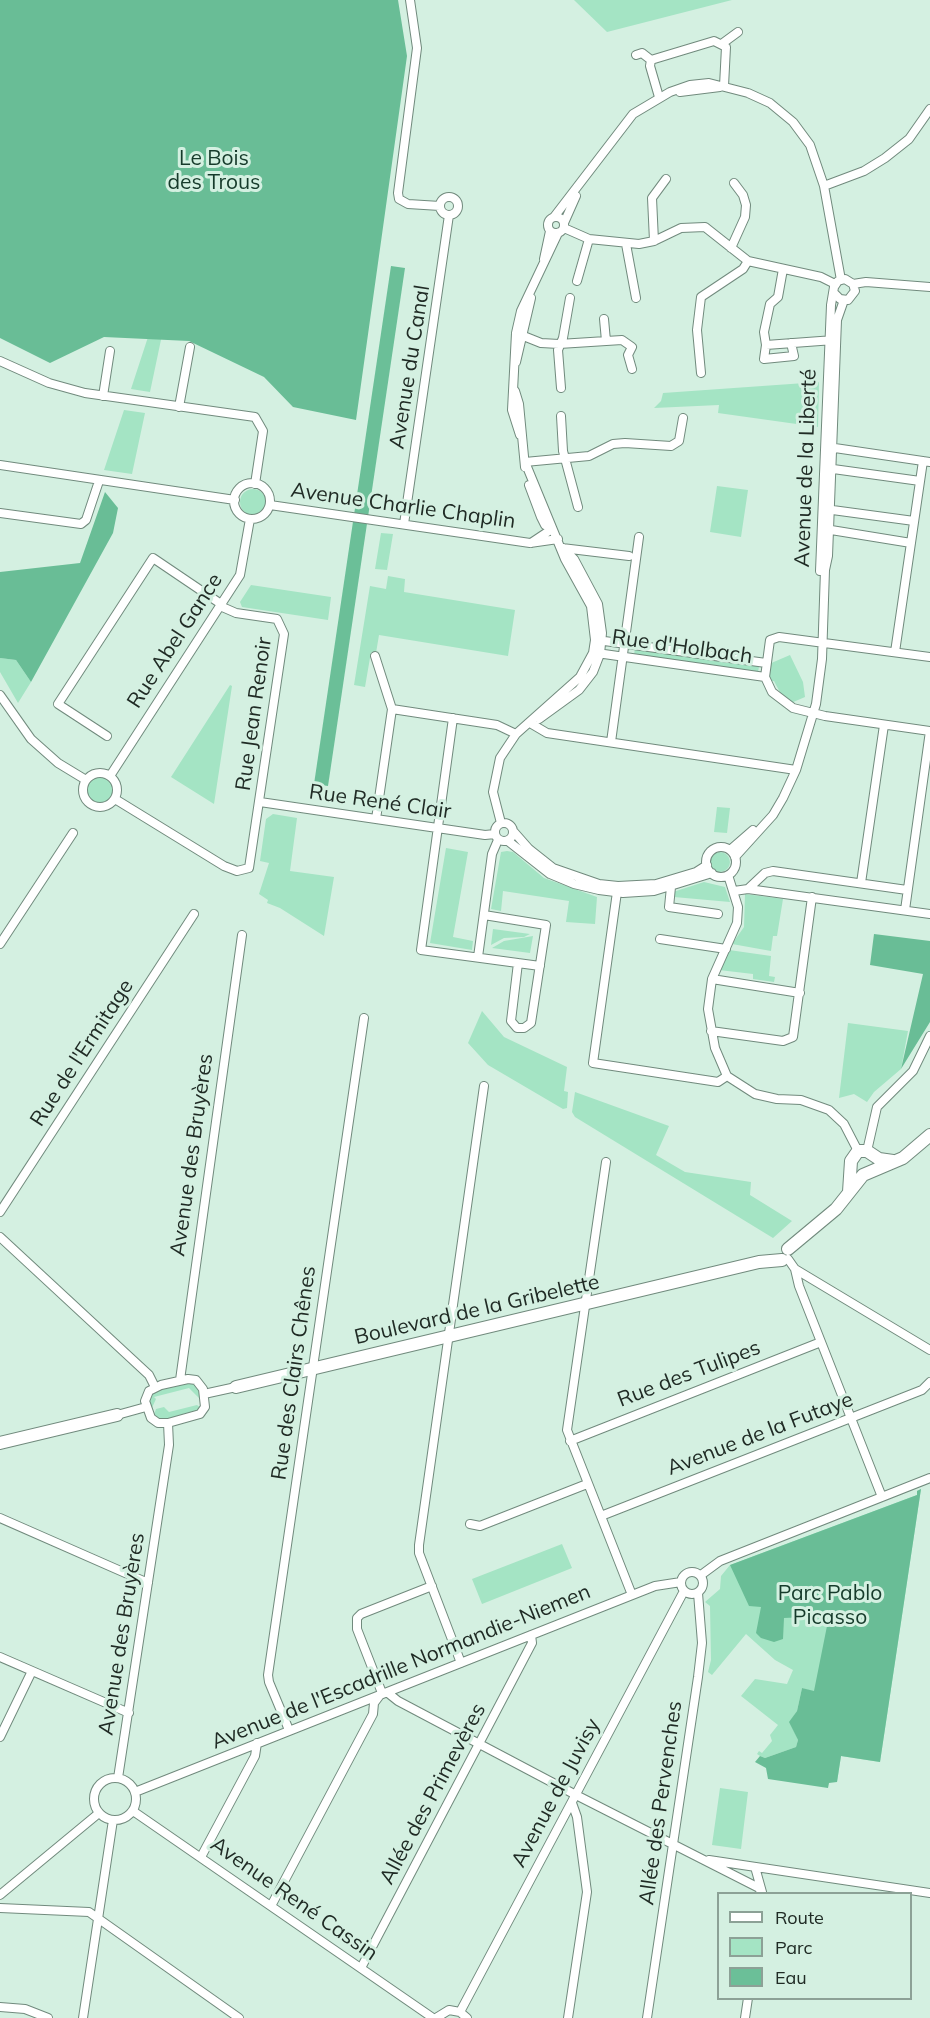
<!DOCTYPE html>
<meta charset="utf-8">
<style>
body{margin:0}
#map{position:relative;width:930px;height:2018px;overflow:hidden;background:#d4f0e1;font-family:Mulish,sans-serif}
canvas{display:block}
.legend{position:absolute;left:717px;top:1892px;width:195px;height:108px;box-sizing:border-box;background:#d4f0e1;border:2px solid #8ca196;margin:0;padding:8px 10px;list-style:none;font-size:18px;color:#202b25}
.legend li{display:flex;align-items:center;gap:12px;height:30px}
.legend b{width:30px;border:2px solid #8ca196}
</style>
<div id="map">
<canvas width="930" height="2018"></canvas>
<ul class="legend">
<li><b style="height:8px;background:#fff"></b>Route</li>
<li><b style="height:16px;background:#a4e4c4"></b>Parc</li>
<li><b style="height:16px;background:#6bbf98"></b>Eau</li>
</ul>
</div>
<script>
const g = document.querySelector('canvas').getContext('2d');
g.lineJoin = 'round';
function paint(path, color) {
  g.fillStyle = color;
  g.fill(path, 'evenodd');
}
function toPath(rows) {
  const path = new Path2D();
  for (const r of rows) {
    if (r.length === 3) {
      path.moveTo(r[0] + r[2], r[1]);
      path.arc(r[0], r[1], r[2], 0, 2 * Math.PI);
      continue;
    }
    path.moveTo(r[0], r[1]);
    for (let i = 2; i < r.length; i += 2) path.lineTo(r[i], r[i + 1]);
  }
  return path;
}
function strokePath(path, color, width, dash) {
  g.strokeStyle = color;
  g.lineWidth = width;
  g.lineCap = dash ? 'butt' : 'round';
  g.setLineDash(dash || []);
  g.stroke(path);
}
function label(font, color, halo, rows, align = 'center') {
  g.font = font + ' Mulish,sans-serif';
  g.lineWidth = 6;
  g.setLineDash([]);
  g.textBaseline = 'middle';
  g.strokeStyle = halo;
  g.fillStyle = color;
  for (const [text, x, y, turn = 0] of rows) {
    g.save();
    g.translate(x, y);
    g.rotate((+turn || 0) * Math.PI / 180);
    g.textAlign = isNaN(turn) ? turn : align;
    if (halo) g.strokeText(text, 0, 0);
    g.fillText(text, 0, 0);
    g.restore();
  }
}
paint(toPath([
 [574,0,732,0,607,32],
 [162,335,150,392,131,389,148,337],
 [819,382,818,427,718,413,719,405,654,408,661,401,663,393],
 [124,410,145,413,132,474,104,470],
 [717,486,748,490,741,537,710,532],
 [253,502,13],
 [381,533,393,534,387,570,375,569],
 [388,576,405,579,404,592,515,610,508,656,379,635,376,653,371,652,365,687,354,685,370,586,386,589],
 [251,585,331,597,328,620,242,607,240,602],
 [635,648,759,666,758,673,634,655],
 [790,655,803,682,805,697,791,703,783,698,774,681,770,681,769,664],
 [0,658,16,660,31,682,18,703,0,672],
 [230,685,232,686,214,804,171,777],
 [100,790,13],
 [717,807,730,808,727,833,714,832],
 [273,814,297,818,290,871,334,877,324,936,280,908,267,903,268,900,259,894,269,863,260,861,266,819],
 [446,848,468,852,453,937,473,941,472,950,430,943],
 [507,851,513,852,544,878,597,897,595,924,566,922,569,901,503,891,501,911,491,909,501,852],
 [720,862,10],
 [704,882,725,887,730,902,674,897,673,892],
 [745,894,783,899,777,936,773,936,771,951,732,944,744,927],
 [493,929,530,934,524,937,504,938,491,945],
 [533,936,530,953,492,948,504,941],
 [729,950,771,956,769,976,775,977,774,982,753,979,753,974,719,970],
 [482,1011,504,1037,567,1067,564,1091,568,1092,567,1108,563,1109,488,1065,468,1043],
 [848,1023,908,1031,901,1069,874,1092,867,1102,854,1094,839,1098],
 [575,1092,669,1126,656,1155,685,1172,751,1182,750,1195,792,1221,773,1238,575,1117,572,1112],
 [189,1381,198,1386,202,1401,189,1388,154,1397,156,1399,150,1412,149,1395,153,1390],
 [197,1405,201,1408,198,1411,164,1421,153,1417,156,1409,164,1407,169,1412],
 [921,1489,880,1762,841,1756,837,1782,814,1692,802,1688,797,1711,790,1722,798,1740,796,1747,765,1758,760,1756,757,1754,759,1751,762,1753,772,1741,770,1735,778,1725,741,1696,755,1679,787,1684,793,1670,775,1660,746,1634,712,1675,708,1672,711,1660,710,1606,705,1602,720,1589,721,1576,730,1565,917,1495,917,1491],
 [562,1544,572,1568,482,1604,472,1579],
 [720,1788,748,1792,741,1849,712,1845]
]), '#a4e4c4');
paint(toPath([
 [0,0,398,0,407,56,356,420,293,407,264,377,189,341,104,337,50,363,0,338],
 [105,492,118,508,113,533,31,682,16,660,0,658,0,572,80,563],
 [874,934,930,941,930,1022,901,1069,923,974,870,965],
 [921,1489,880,1762,841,1756,837,1782,829,1783,828,1788,768,1779,766,1768,755,1762,760,1756,765,1758,796,1747,798,1740,789,1722,797,1711,802,1688,814,1691,829,1616,784,1618,783,1639,774,1642,761,1638,756,1633,761,1607,749,1606,730,1565,917,1495,917,1491]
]), '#69bd96');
paint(toPath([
 [391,266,405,268,328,786,314,784]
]), '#6bbf98');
const minor = toPath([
 [410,0,417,48,398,193,399,199,408,204,440,206],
 [723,43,738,32],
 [636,55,642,53,651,60],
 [680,92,720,87],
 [659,97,650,66,651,60,714,41,726,47,724,86],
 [824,186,864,171,885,158,909,139,930,109],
 [449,206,9],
 [556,225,8],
 [554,217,633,114,670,92,690,85,709,83,748,93,770,103,793,122,810,145,824,186,841,280],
 [564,223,576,196],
 [564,228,589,239,639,244,654,241,681,228,705,227,748,261,821,277,835,284],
 [654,241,652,198,666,179],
 [626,244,636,298],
 [731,248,745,217,746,205,743,195,734,183],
 [544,259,550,231],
 [783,269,778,297,770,304,764,332,766,345,834,340],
 [577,281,589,239],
 [853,284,866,282,930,287],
 [604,319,606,341],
 [516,333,541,343,559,344,622,340,632,347,628,355,632,369],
 [766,345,764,359,794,356,791,343],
 [0,361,49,383,85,393,255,417,263,431,255,484],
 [516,362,531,298],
 [701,373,697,330,701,297,743,269,748,261],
 [561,388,558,350,563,338,570,298],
 [515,391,519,404,525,467],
 [103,396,110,351],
 [179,407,190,347],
 [561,416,563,451,578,507],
 [520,435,512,410,516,333,521,311,558,233],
 [828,447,930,462],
 [525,462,589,456,613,444,625,443,671,446,679,441,683,418],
 [0,465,235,500],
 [826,468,920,481],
 [252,501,18],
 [529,485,541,517,545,525,552,529],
 [270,505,530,543,558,539],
 [825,509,914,521],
 [0,513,81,524,86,520,99,481],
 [404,524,449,215],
 [825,529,911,543],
 [531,543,552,529],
 [562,548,629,556],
 [820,571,831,305,834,287,838,281,845,279,853,284,855,291,848,300,840,299,835,294],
 [597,640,766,663],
 [895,652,923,461],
 [597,653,765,677],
 [375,656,392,709,376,819],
 [930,657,779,637,770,640,765,677,772,692,793,708,825,716,930,731],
 [0,695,31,739,58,763,86,780],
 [392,709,497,725,516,734],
 [453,718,421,950,540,966],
 [539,719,579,690,593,672,600,654,602,633,598,604,574,559,563,548],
 [530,723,547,733,796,770],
 [107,736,58,704,153,558,221,604],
 [611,742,639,537],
 [100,790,17],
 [110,776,240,575,250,519],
 [115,799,224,866,237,871,249,868,284,634,277,619,236,613,220,606],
 [260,802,485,835,495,834],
 [504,832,9],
 [501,823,493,792,500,758,516,734,580,677,593,653,595,640,591,606,565,559,525,462],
 [514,832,529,849,553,868,599,884,618,886,656,884,696,872,707,865],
 [508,841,550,874,574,884,599,890,623,893,654,891,712,873],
 [721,862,15],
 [730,850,753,830],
 [735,857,773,815,783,798,796,770,816,704,822,659,825,570,828,556,837,320,844,300],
 [728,875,738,907,737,923,712,979,708,1009,715,1048,727,1076,755,1094,777,1099,801,1100,829,1110,844,1124,858,1151],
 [861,883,884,725],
 [671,887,669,907,718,914],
 [748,889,765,873,773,871,907,890],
 [734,891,748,889,930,914],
 [617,892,593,1063,718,1082,727,1076],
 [905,910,930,731],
 [484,915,546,925,531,1023,524,1028,517,1028,511,1021,518,963],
 [660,939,726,949],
 [0,944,73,833],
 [478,957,492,854,498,840],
 [712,979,800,993],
 [711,1031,783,1041,793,1037,812,897],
 [867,1151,877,1107,913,1071,930,1036],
 [606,1162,567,1430,632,1595],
 [0,1212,194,914],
 [0,1237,149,1375,155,1387],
 [788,1259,795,1269,930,1350],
 [795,1269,799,1286,882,1497],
 [188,1379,196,1380,203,1389,205,1407,200,1414,168,1423,158,1423,151,1418,145,1401,149,1391,161,1385,188,1379],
 [180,1380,242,935],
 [204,1394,236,1387],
 [117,1415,146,1407],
 [570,1441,821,1342],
 [601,1516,922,1390,930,1382],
 [0,1518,148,1583],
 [470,1524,480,1526,587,1484],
 [692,1583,11],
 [701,1575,720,1561,930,1478],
 [0,1657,129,1713],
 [461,1663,419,1553,419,1545,484,1086],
 [382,1693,357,1629,357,1618,361,1614,432,1586],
 [383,1693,388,1693,398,1701,576,1795,759,1888,762,1894],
 [289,1730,269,1682,268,1675,364,1018],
 [0,1737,32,1671],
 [115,1799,21],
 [118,1778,169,1445,168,1423],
 [135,1792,655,1586,681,1582],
 [133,1811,433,2018],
 [201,1857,255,1756,257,1743],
 [709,1860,930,1893],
 [755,1867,762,1892],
 [0,1895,99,1813],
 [271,1906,373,1714,374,1703,380,1695],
 [0,1908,89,1912,239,2018],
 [361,1968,532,1643,531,1635],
 [0,2007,25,2009,48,2018],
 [460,2012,684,1591],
 [83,2018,113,1820],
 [436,2018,449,2010,460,2012,467,2018],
 [568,2018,587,1892,577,1817,572,1803],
 [647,2018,698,1677,702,1643,698,1593],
 [745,2018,748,1998]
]);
const secondary = toPath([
 [849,1192,851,1161,858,1151,867,1151,879,1159,893,1161],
 [788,1249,836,1209,863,1175,903,1158,930,1135],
 [236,1387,759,1262,782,1260],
 [0,1443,117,1415]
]);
strokePath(minor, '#718a7d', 10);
strokePath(secondary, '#718a7d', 14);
strokePath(minor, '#fff', 8);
strokePath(secondary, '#fff', 12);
label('21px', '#163b2b', '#d4f0e1', [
 ["Le Bois",214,159],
 ["des Trous",214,183],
 ["Parc Pablo",830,1594],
 ["Picasso",830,1618]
]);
label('21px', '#202b25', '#d4f0e1', [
 ["Avenue du Canal",410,367,-81],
 ["Avenue de la Liberté",806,468,-88],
 ["Avenue Charlie Chaplin",403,506,8],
 ["Rue Abel Gance",175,641,-57],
 ["Rue d'Holbach",682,647,8],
 ["Rue Jean Renoir",254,714,-82],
 ["Rue René Clair",380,802,8],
 ["Rue de l'Ermitage",82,1053,-57],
 ["Avenue des Bruyères",192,1155,-82],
 ["Boulevard de la Gribelette",477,1310,-13],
 ["Rue des Clairs Chênes",294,1373,-82],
 ["Rue des Tulipes",689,1374,-21],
 ["Avenue de la Futaye",760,1434,-21],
 ["Avenue des Bruyères",122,1634,-81],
 ["Avenue de l'Escadrille Normandie-Niemen",401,1667,-22],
 ["Avenue de Juvisy",556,1793,-62],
 ["Allée des Primevères",433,1794,-62],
 ["Allée des Pervenches",661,1803,-82],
 ["Avenue René Cassin",294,1899,35]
]);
</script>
